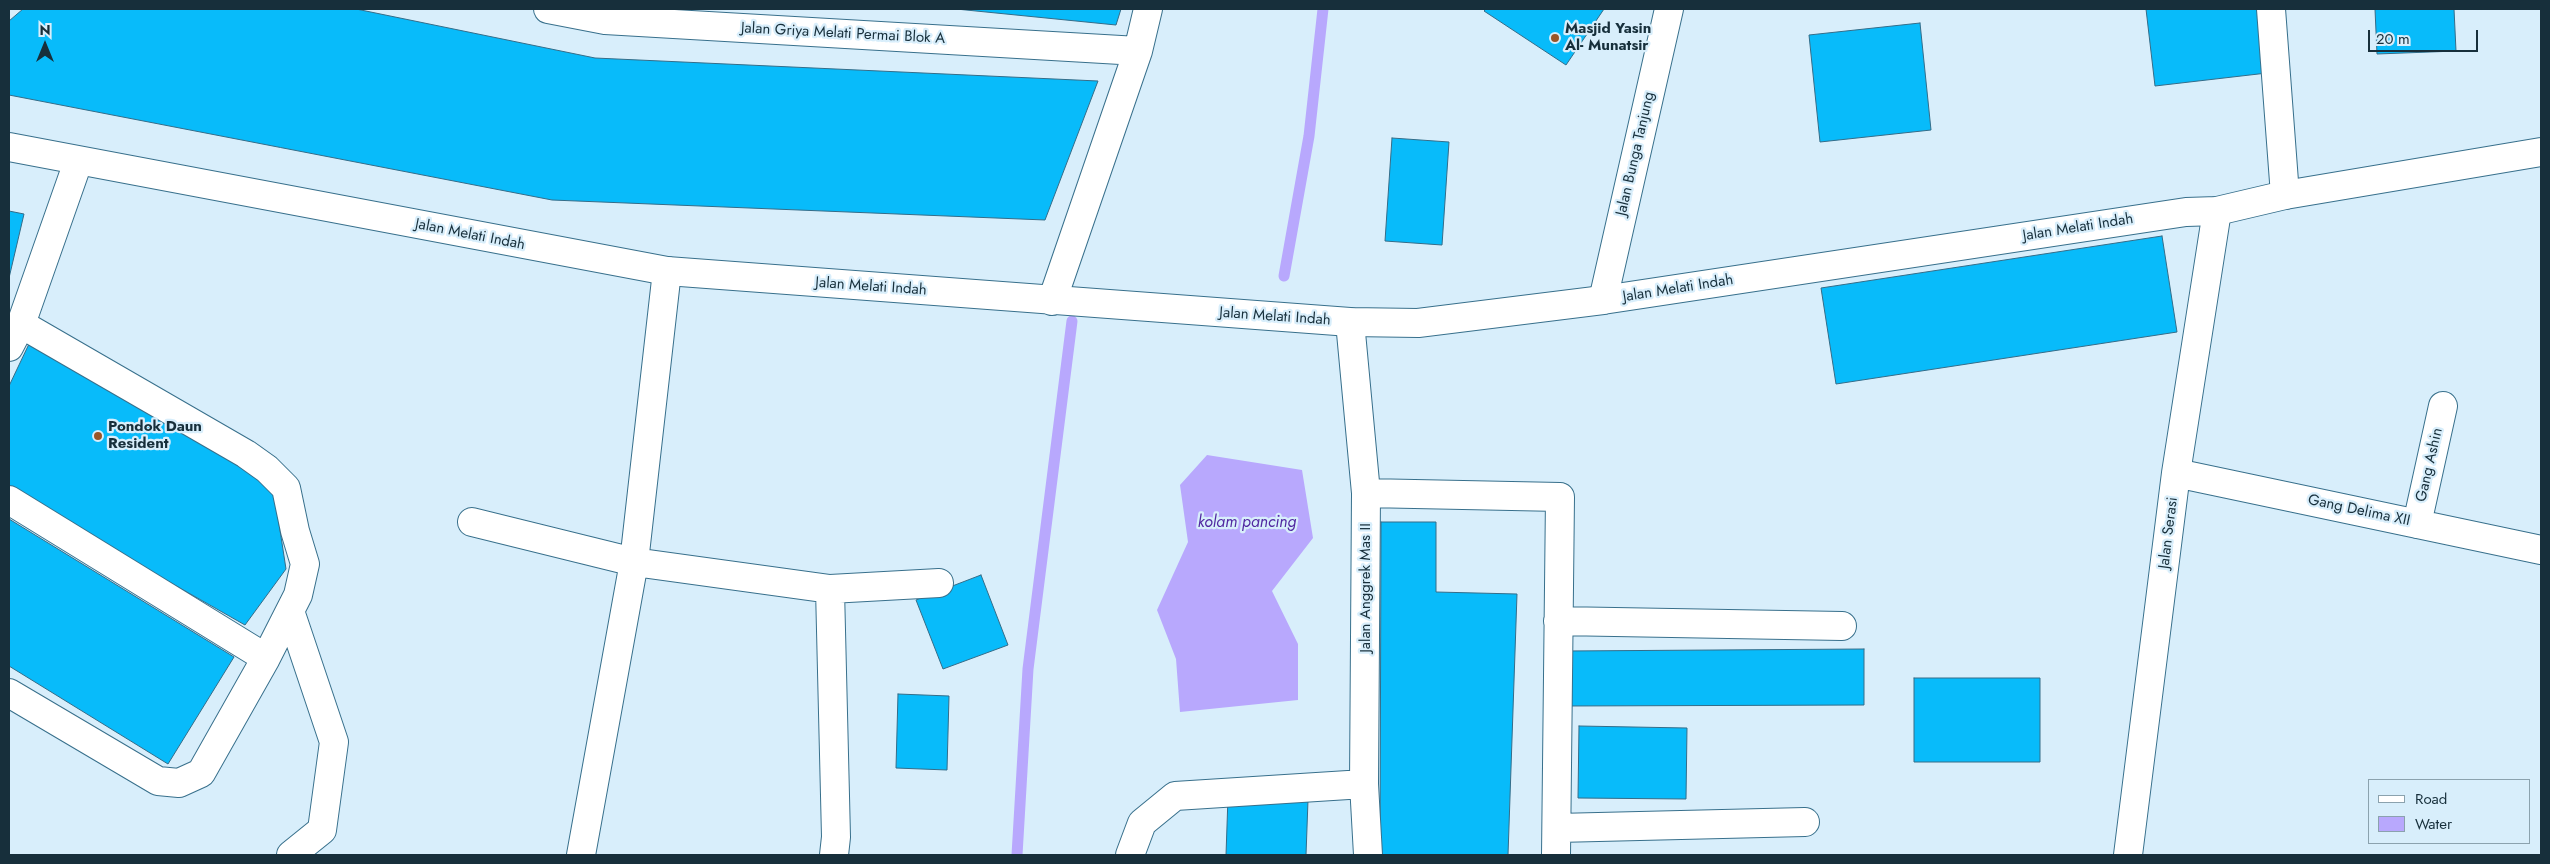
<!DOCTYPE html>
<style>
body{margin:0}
#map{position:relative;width:2550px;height:864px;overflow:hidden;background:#d8eefb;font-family:Jost,sans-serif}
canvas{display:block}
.frame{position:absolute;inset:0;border:10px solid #172f3b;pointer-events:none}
.legend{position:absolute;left:2368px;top:779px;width:162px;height:65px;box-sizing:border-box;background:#d8eefb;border:1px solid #8ba2ae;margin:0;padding:6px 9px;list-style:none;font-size:15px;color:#172f3b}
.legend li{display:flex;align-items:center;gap:10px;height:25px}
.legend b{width:25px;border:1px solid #8ba2ae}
.north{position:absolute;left:20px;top:20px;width:50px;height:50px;-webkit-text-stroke:4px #d8eefb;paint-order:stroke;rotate:0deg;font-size:14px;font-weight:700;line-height:20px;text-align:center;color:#172f3b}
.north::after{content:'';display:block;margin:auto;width:18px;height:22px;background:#172f3b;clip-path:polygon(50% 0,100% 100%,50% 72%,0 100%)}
.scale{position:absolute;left:2368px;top:30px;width:110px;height:22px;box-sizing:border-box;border:2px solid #172f3b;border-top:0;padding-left:6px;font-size:15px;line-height:18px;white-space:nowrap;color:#172f3b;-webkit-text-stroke:4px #d8eefb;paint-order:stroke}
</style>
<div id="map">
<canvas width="2550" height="864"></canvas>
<div class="frame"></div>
<ul class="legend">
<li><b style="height:6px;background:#fff"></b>Road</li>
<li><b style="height:14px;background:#b8a8fd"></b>Water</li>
</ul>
<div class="north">N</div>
<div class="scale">20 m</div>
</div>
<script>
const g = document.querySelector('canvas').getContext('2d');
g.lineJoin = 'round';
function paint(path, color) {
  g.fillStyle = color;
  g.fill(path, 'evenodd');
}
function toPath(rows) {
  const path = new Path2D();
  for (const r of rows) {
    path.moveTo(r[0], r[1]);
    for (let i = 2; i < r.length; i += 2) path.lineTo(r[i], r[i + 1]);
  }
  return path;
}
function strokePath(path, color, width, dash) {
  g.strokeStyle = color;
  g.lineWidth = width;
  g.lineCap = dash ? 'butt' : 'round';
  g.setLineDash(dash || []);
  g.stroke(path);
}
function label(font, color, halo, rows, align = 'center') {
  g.font = font + ' Jost,sans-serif';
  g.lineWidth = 4.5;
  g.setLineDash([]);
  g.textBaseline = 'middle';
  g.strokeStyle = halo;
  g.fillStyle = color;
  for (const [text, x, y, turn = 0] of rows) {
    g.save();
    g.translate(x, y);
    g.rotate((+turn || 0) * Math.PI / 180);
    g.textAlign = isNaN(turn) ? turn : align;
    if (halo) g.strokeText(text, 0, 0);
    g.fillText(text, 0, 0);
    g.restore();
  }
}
paint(toPath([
 [1207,455,1302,470,1313,538,1272,591,1298,644,1298,700,1180,712,1176,659,1157,610,1188,542,1180,485]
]), '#b8a8fd');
strokePath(toPath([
 [1284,276,1309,136,1323,9],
 [1017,855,1028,669,1072,321]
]), '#b8a8fd', 11);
const building = toPath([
 [23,9,356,9,595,58,1098,81,1045,220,552,200,9,95,9,21,23,9],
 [956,9,1121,9,1116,25,956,9],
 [1486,9,1604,9,1566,65,1484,11,1486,9],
 [2146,9,2259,9,2267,73,2155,86,2146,9],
 [2375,9,2454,9,2456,51,2377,54,2375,9],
 [1920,23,1931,130,1820,142,1809,35,1920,23],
 [1392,138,1449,142,1442,245,1385,241,1392,138],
 [9,211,24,214,9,278,9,211],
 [2162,236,2177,332,1836,384,1821,288,2162,236],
 [29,344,273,485,286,569,245,625,9,491,9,386,29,344],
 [9,519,234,657,168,764,9,666,9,519],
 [1381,522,1436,522,1436,592,1517,594,1508,855,1380,855,1381,522],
 [981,575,1008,645,943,669,916,600,981,575],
 [1864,649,1864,705,1566,706,1566,651,1864,649],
 [1914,678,2040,678,2040,762,1914,762,1914,678],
 [898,694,949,696,947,770,896,768,898,694],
 [1579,726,1687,728,1686,799,1578,798,1579,726],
 [1228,797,1308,800,1306,855,1226,855,1228,797]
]);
paint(building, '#08bbfa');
strokePath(building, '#346c88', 1);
const minor = toPath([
 [548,9,605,20,1138,51],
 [2271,9,2285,195],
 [1603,300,1669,9],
 [1052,301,1138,51,1148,9],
 [1350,322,1366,493,1364,784,1368,855],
 [9,347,21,324,78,162],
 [2176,473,2541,550],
 [1366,493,1560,497,1556,855],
 [9,500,266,658],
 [472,522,634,562,830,589,939,583],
 [2417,524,2443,406],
 [830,589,836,837,834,855],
 [290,611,334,742,322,830,291,855],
 [1558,621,1842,626],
 [9,693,158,781,179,783,201,773,266,658,298,595,305,564,295,531,286,488,267,469,246,454,21,324],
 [1557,828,1805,822],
 [581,855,634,562,667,271],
 [1130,855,1142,823,1175,796,1364,784],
 [2128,855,2176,473,2217,211]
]);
const secondary = toPath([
 [9,147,667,271,1350,322,1418,323,1603,300,2186,212,2217,211,2285,195,2541,152]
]);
strokePath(minor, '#38708c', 30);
strokePath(secondary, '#38708c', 30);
strokePath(minor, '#fff', 28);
strokePath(secondary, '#fff', 28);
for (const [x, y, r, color] of [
 [1555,38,5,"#995527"],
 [98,436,5,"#995527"]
]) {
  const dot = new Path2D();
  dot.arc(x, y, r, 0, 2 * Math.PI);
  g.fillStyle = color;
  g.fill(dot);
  strokePath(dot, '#d8eefb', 2);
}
label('bold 15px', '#172f3b', '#d8eefb', [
 ["Masjid Yasin",1565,29],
 ["Al- Munatsir",1565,46],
 ["Pondok Daun",108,427],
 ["Resident",108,444]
], 'left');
label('15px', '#172f3b', '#d8eefb', [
 ["Jalan Griya Melati Permai Blok A",843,34,3],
 ["Jalan Bunga Tanjung",1636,154,-77],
 ["Jalan Melati Indah",2078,228,-9],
 ["Jalan Melati Indah",470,235,11],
 ["Jalan Melati Indah",871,287,4],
 ["Jalan Melati Indah",1678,289,-9],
 ["Jalan Melati Indah",1275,317,4],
 ["Gang Ashin",2430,465,-77],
 ["Gang Delima XII",2359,511,12],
 ["Jalan Serasi",2169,533,-83],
 ["Jalan Anggrek Mas II",1366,588,-90]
]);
label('italic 16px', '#5128a1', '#d8eefb', [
 ["kolam pancing",1247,523]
]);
</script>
